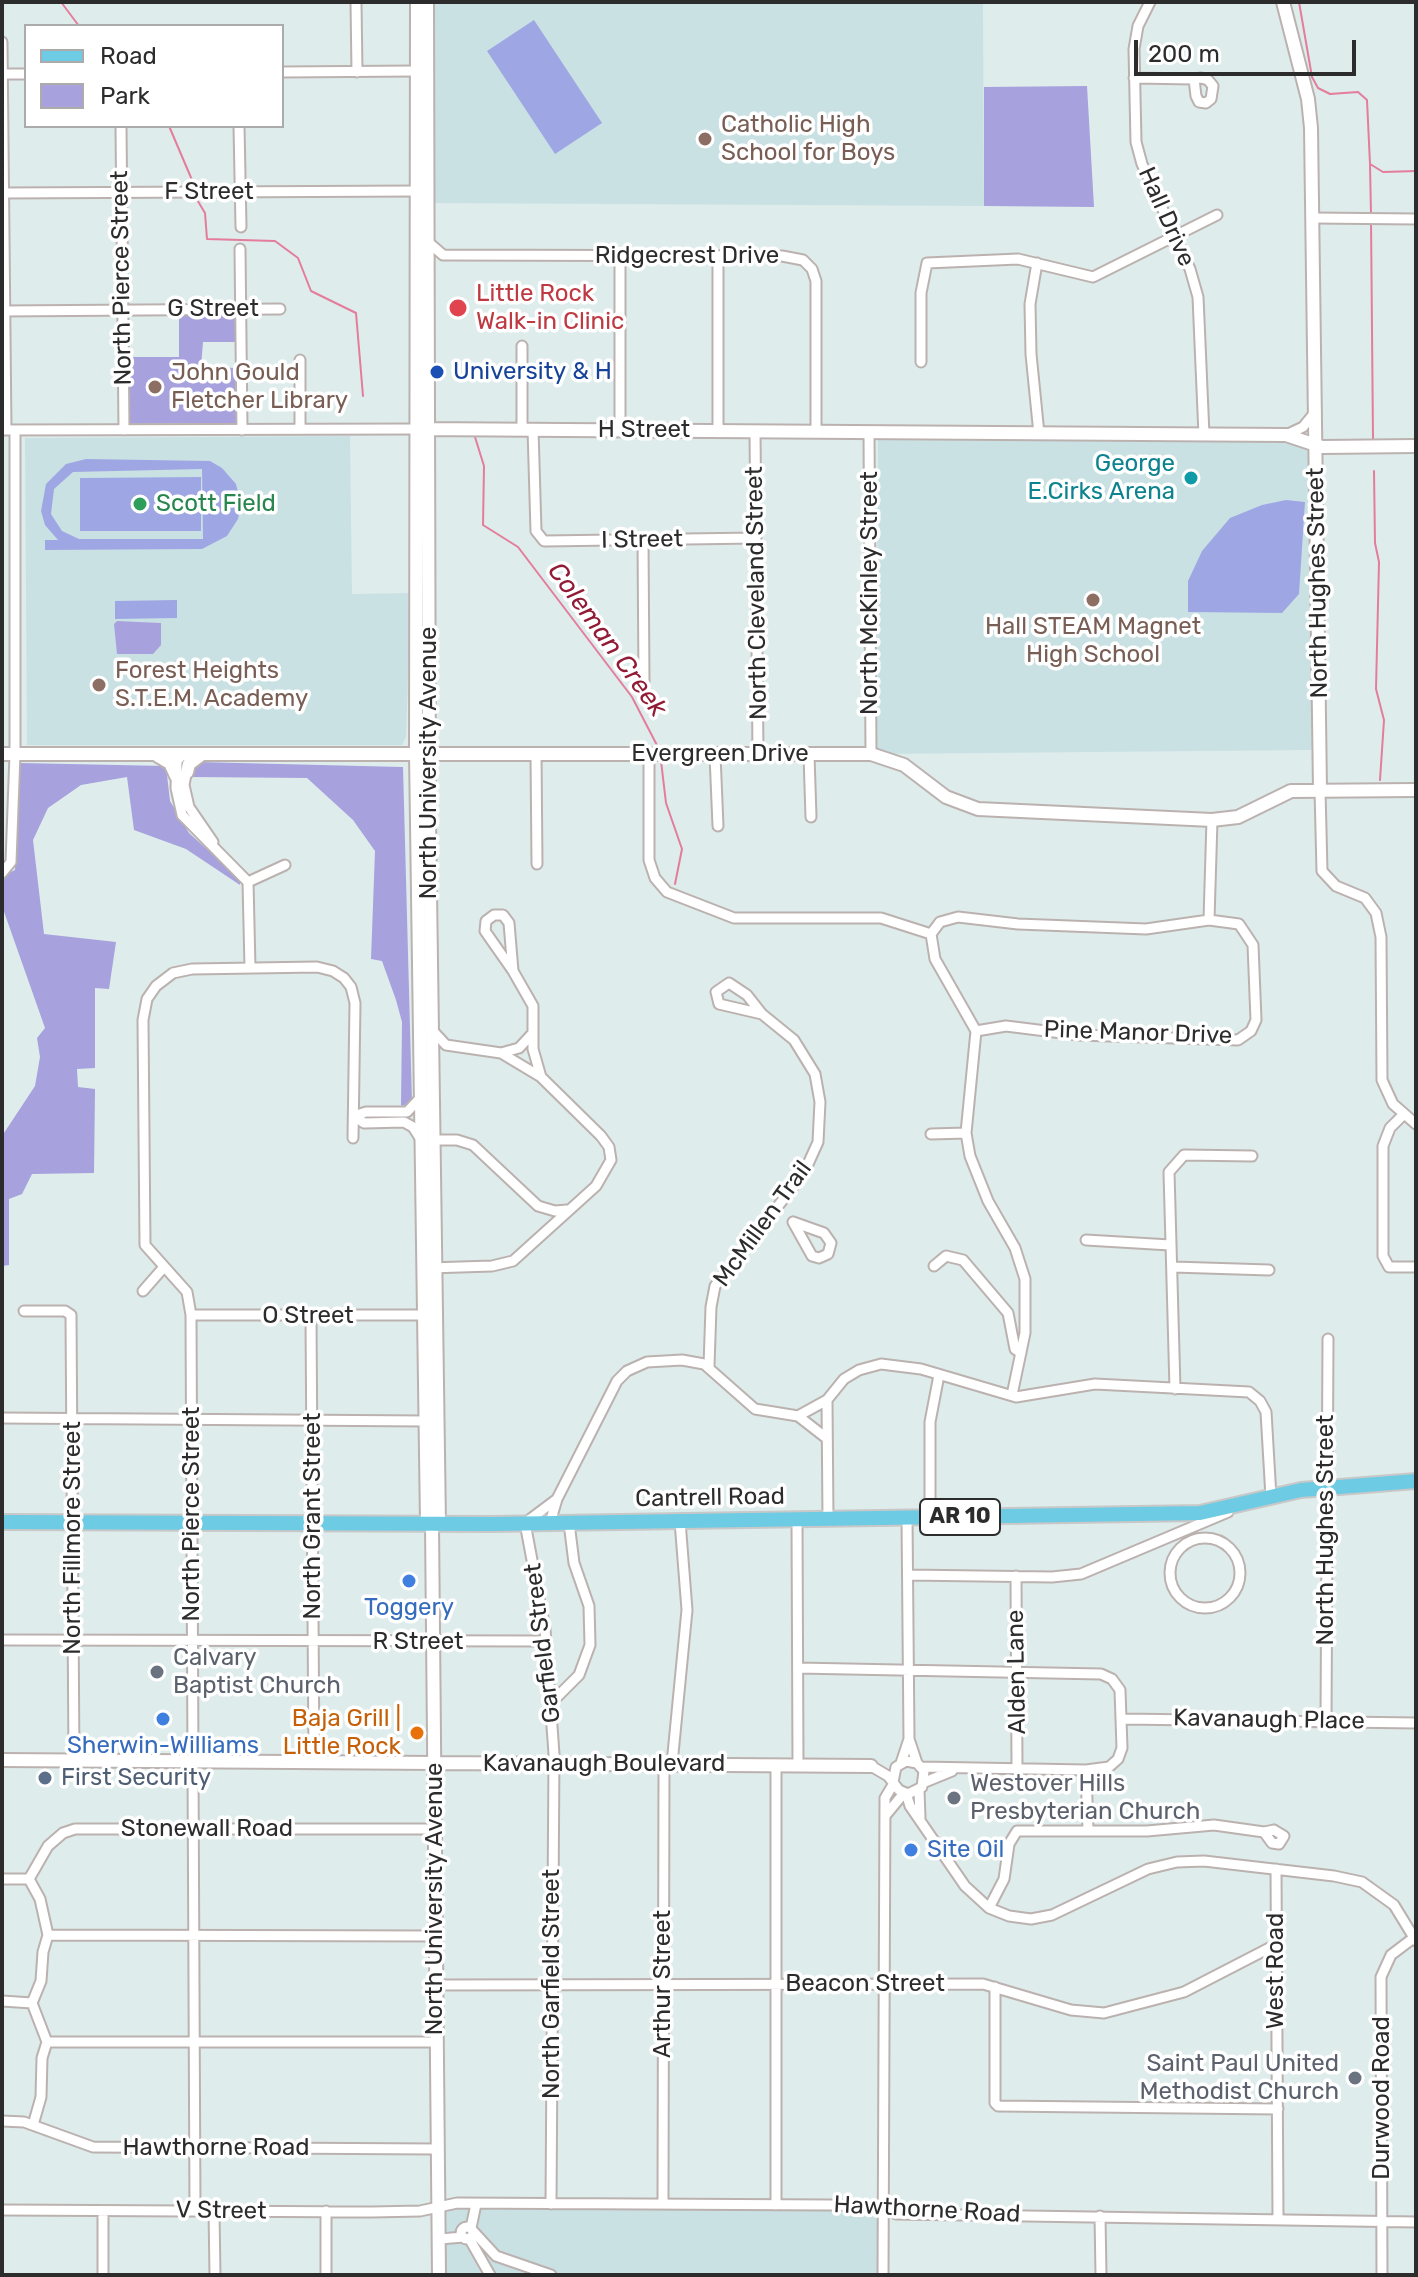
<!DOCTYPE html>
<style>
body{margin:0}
#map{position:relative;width:1418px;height:2277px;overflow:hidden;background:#dfecec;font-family:Rubik,sans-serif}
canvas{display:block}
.frame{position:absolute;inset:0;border:4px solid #2c2c2c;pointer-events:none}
.legend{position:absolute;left:24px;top:24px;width:260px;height:104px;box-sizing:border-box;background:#fff;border:2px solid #ababab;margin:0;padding:10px 14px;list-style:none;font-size:24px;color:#2c2c2c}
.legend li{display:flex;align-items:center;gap:16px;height:40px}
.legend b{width:40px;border:2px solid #ababab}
.scale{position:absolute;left:1134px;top:40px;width:222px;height:36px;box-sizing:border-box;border:4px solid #2c2c2c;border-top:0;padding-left:10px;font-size:24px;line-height:28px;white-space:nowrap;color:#2c2c2c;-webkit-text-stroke:6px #fff;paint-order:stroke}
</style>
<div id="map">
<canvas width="1418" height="2277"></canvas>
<div class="frame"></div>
<ul class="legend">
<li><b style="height:10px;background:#6dcbe4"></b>Road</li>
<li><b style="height:22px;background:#a7a1dd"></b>Park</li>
</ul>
<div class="scale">200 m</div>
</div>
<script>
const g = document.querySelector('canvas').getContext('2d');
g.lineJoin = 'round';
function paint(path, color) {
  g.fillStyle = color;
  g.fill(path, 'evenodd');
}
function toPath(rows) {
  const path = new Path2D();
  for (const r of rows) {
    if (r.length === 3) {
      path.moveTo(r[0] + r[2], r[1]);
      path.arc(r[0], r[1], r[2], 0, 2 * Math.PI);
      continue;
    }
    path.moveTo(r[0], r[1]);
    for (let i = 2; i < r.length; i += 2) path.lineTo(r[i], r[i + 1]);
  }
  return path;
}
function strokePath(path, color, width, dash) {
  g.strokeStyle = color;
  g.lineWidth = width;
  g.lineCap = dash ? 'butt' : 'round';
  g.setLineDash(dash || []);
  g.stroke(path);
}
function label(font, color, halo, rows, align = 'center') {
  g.font = font + ' Rubik,sans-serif';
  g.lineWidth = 7;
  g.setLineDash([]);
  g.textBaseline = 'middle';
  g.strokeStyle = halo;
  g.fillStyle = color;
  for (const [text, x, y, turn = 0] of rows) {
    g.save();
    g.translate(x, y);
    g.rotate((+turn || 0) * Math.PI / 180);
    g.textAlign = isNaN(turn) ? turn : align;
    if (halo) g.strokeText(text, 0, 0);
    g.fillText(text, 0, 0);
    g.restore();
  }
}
paint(toPath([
 [427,2,983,2,984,206,427,203],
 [350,436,352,594,411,593,406,737,402,745,27,745,25,438],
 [878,440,1277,442,1305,446,1309,453,1313,750,876,754],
 [445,2204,879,2207,883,2275,440,2275]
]), '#cae1e4');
paint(toPath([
 [1087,86,1094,207,984,206,984,87],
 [238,312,237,342,203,342,201,367,237,368,238,423,126,424,126,357,179,357,179,313],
 [117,621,161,623,161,645,153,654,117,654,114,624],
 [197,762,403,767,412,1103,401,1106,402,1022,396,1000,382,961,371,959,375,851,353,820,307,778,191,777],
 [19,763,166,766,170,801,189,833,240,879,240,885,186,849,134,830,127,777,81,785,48,808,33,840,44,934,116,942,109,989,95,988,95,1068,77,1069,78,1087,95,1089,94,1173,32,1174,22,1194,9,1199,9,1265,2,1266,2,1136,35,1086,40,1057,37,1038,45,1028,2,906,2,876,15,870]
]), '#a7a1dd');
paint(toPath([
 [534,20,602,123,555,154,487,51],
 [86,459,210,461,222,468,236,484,241,505,238,519,227,536,202,549,45,550,45,540,58,540,45,525,41,511,46,484,66,464],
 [202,469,203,539,79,539,62,531,51,514,54,489,73,472],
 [201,477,201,531,80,531,80,478],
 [1286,500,1305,502,1299,594,1282,613,1188,612,1188,581,1202,551,1230,518,1262,505],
 [177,600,177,618,115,619,115,601]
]), '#9ea7e3');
strokePath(toPath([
 [61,2,79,26],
 [1299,2,1312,77,1318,88,1330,94,1358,92,1367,100,1370,164,1383,172,1416,171],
 [169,126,195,187],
 [1370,164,1371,214],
 [196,198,205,213,207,239,275,241,298,258,311,291,356,313,363,396],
 [1371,221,1373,439],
 [475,437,484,466,483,525,518,547,632,697,660,751],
 [1374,471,1375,543,1379,562,1376,689,1384,720,1380,780],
 [661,761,666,803,682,849,675,884]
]), '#e37d9b', 2);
const street = toPath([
 [356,2,357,72],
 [1150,2,1138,26,1134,49,1136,142,1142,164,1190,269,1198,297,1204,435],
 [2,42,6,430],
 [282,72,416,71],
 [2,74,26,74],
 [1134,78,1194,79],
 [1201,78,1208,80,1213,86,1211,99,1206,103,1199,102,1196,96,1194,79,1201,78],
 [121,126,124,430],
 [239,126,241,227],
 [2,193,417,191],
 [1313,218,1416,219],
 [428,242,443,255,782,256,803,260,812,269,816,281,816,431],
 [240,249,242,430],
 [620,256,620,430],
 [718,256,718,430],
 [1037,263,1030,304,1031,354,1039,434],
 [2,311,280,309],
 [522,346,522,430],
 [921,362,921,293,927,263,1018,259,1093,277,1217,215],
 [300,429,300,360],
 [533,429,536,531,544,541,756,538],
 [2,430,418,429],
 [755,431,758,755],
 [869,432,871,754],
 [1286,435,1303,427,1316,411],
 [643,539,644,682],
 [536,753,537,864],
 [649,754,649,860,655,878,667,892,734,918,881,918,931,934],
 [182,755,177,761,176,788,182,815,248,882,250,968],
 [715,755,718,826],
 [809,755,811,817],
 [187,769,184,785,189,807,213,842],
 [1320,790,1322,871,1336,886,1365,898,1376,913,1381,937,1382,1080,1393,1104,1416,1124],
 [2,873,11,862,15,754,15,430],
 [248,882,285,865],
 [1209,920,1212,820],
 [513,971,485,931,486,921,494,915,503,915,509,923,513,971,533,1006,533,1049,541,1077],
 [729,983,747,995,762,1014,719,1004,716,992,729,983],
 [976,1031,1006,1026,1078,1035,1238,1040,1251,1031,1256,1020,1253,945,1239,924,1209,920,1146,929,1018,924,958,917,940,922,931,934,935,959,976,1031,966,1133,970,1156,988,1201,1015,1248,1025,1279,1025,1333,1012,1395],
 [501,1053,519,1048,532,1034],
 [1403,1115,1390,1128,1383,1146,1383,1256,1389,1267,1416,1267],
 [354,1116,364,1123,404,1122,413,1127,420,1138],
 [354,1116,366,1112,407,1112,422,1096],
 [931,1134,966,1133],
 [432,1140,457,1140,473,1145,538,1206,555,1211,567,1210],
 [793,1222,824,1233,831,1243,828,1254,819,1258,812,1256,793,1222],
 [1086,1240,1170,1245],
 [934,1266,946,1256,963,1260,1008,1313,1015,1349,1021,1353],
 [1173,1267,1269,1270],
 [429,1268,492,1266,513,1261,596,1186,611,1160,609,1147,601,1136,541,1077,501,1053,446,1045,433,1031],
 [143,1291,164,1267],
 [24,1311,65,1311,71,1315,74,1761],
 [191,1315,425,1315],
 [311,1317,314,1762],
 [709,1366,711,1307,715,1286,804,1173,818,1142,820,1102,815,1074,794,1040,762,1014],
 [1175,1389,1169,1172,1184,1155,1252,1156],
 [798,1416,827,1400],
 [2,1418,426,1421],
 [907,1517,909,1739,917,1763],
 [930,1517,930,1422,939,1375],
 [797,1519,798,1765],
 [828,1519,827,1400,844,1379,859,1370,881,1364,921,1369,1016,1397,1095,1384,1249,1392,1260,1401,1266,1412,1271,1497],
 [550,1523,557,1499,617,1381,627,1371,647,1362,682,1360,704,1364,755,1409,798,1416,825,1437],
 [1205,1573,35],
 [908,1575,1052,1577,1081,1574,1228,1512],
 [1016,1576,1017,1768],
 [2,1640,546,1641],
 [798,1668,1101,1674,1112,1679,1120,1690,1122,1748,1118,1759,1109,1767,1086,1770,921,1767],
 [552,1702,579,1675,590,1645,589,1606,574,1563,569,1523],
 [1123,1719,1416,1723],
 [1326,1722,1328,1339],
 [901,1763,909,1739],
 [672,1764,687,1610,680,1521],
 [776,1765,776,2205],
 [871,1766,888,1776,899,1790,908,1794,922,1787,924,1771,917,1763,906,1761,896,1767,893,1782],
 [1086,1770,1088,1830],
 [925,1782,952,1771],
 [919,1790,920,1818],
 [906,1793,910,1806,965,1886,989,1908,1009,1916,1031,1919,1052,1915,1148,1869,1177,1862,1204,1861,1334,1876,1362,1882,1394,1905,1416,1941],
 [885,1816,904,1793],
 [1274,1830,1284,1836,1279,1844,1272,1843,1264,1832,1274,1830],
 [1276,1869,1278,2218],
 [2,1879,29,1879,48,1846,63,1833,75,1829,437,1829],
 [29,1879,40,1899,48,1935,43,1952,41,1981,32,2003],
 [989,1908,1004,1879,1009,1844,1017,1831,1147,1831,1214,1825,1264,1832],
 [48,1935,435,1936],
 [435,1985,983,1984,1071,2010,1104,2013,1184,1992,1277,1944],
 [995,1987,995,2103,998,2106,1278,2109],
 [2,2001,32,2003],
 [32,2003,47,2042,42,2058,41,2097,33,2125],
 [47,2042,435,2042],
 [2,2121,24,2122,93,2147,436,2149],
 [663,2203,664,1764],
 [551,2204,554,1754,545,1629,525,1523,557,1499],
 [2,2210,372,2212,420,2211,457,2203,830,2205,875,2206,896,2214,1416,2222],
 [195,2210,191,1315,187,1292,145,1245,143,1020,147,999,156,986,173,973,192,969,317,967,333,971,344,978,351,987,355,1003,353,1138],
 [103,2211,103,2275],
 [214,2211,215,2275],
 [326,2211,326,2275],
 [1100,2216,1101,2275],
 [467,2233,6],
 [471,2228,476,2204],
 [473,2231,496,2256,551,2275],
 [469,2238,490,2275],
 [440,2239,463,2237],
 [883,2275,885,1798,894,1783],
 [1382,2275,1381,1977,1391,1955,1416,1936]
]);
const secondary = toPath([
 [417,2,416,754,427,1523],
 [427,2,429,821,439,1524],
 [1283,2,1308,99,1311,128,1320,790],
 [421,429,1286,435,1322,447,1416,446],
 [2,754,871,754,904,765,946,797,978,809,1212,820,1238,817,1291,791,1416,790],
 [158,756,170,763,176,776],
 [187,772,189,764,201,755],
 [432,1524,439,2275],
 [2,1760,871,1766]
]);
const primary = toPath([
 [2,1522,492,1524,1200,1513,1301,1490,1416,1481]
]);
strokePath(street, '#bbb2b0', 13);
strokePath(secondary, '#bbb2b0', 16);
strokePath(primary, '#c8c8c8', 18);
strokePath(street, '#fff', 9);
strokePath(secondary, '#fff', 12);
strokePath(primary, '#6dcbe4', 14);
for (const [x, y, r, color] of [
 [705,139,8,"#8d6e63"],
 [458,308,10,"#e0444e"],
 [437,372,8,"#1a4fb4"],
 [155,387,8,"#8d6e63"],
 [1191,478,8,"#0f9aa8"],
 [140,504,8,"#2e9e5b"],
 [1093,600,8,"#8d6e63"],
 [99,685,8,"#8d6e63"],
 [409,1581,8,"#3f7fe0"],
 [157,1672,8,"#6b7280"],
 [163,1719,8,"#3f7fe0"],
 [417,1733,8,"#e8710a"],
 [45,1778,8,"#5c6f8a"],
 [954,1798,8,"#6b7280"],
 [911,1850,8,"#3f7fe0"],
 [1355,2078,8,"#6b7280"]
]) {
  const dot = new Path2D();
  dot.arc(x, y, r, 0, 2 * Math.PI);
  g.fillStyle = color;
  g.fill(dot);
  strokePath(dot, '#fff', 3);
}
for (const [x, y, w] of [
 [960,1517,80]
]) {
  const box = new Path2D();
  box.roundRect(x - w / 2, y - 18, w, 36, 6);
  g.fillStyle = '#fff';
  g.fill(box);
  strokePath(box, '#2c2c2c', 2);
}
label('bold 22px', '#2c2c2c', null, [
 ["AR 10",960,1517]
]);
label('24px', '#785e54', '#fff', [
 ["Catholic High",721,125],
 ["School for Boys",721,153],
 ["John Gould",171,373],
 ["Fletcher Library",171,401],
 ["Hall STEAM Magnet",1093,627,"center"],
 ["High School",1093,655,"center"],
 ["Forest Heights",115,671],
 ["S.T.E.M. Academy",115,699]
], 'left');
label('24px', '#2c2c2c', '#fff', [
 ["F Street",209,192],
 ["Hall Drive",1166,217,66],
 ["Ridgecrest Drive",687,256],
 ["North Pierce Street",122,278,-91],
 ["G Street",213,309],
 ["H Street",644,430],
 ["I Street",642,540,-1],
 ["North Hughes Street",1318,583,-91],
 ["North Cleveland Street",757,593,-91],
 ["North McKinley Street",870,593,-90],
 ["Evergreen Drive",720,754],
 ["North University Avenue",429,763,-90],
 ["Pine Manor Drive",1138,1033,2],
 ["McMillen Trail",763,1224,-54],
 ["O Street",308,1316],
 ["Cantrell Road",710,1498,-1],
 ["North Pierce Street",192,1514,-90],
 ["North Grant Street",313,1516,-90],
 ["North Hughes Street",1326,1530,-90],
 ["North Fillmore Street",73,1538,-90],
 ["R Street",418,1642],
 ["Garfield Street",543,1643,-97],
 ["Alden Lane",1017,1672,-91],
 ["Kavanaugh Place",1269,1720,1],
 ["Kavanaugh Boulevard",604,1764],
 ["Stonewall Road",207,1829],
 ["North University Avenue",435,1899,-90],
 ["West Road",1276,1971,-90],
 ["North Garfield Street",552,1984,-90],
 ["Arthur Street",663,1984,-90],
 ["Beacon Street",865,1984],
 ["Durwood Road",1382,2098,-90],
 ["Hawthorne Road",216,2148],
 ["Hawthorne Road",927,2210,3],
 ["V Street",221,2211,1]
]);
label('24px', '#be3a42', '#fff', [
 ["Little Rock",476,294],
 ["Walk-in Clinic",476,322]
], 'left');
label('24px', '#164399', '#fff', [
 ["University & H",453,372]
], 'left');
label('24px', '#0d838f', '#fff', [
 ["George",1175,464],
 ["E.Cirks Arena",1175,492]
], 'right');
label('24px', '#27864d', '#fff', [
 ["Scott Field",156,504]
], 'left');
label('24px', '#366cbe', '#fff', [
 ["Toggery",409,1608],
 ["Sherwin-Williams",163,1746],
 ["Site Oil",927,1850,"left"]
]);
label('24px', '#5b616d', '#fff', [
 ["Calvary",173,1658],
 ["Baptist Church",173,1686],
 ["Westover Hills",970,1784],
 ["Presbyterian Church",970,1812],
 ["Saint Paul United",1339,2064,"right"],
 ["Methodist Church",1339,2092,"right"]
], 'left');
label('24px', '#c56008', '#fff', [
 ["Baja Grill |",401,1719],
 ["Little Rock",401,1747]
], 'right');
label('24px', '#4e5e75', '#fff', [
 ["First Security",61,1778]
], 'left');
label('italic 26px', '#911b34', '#fff', [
 ["Coleman Creek",607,640,54]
]);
</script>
